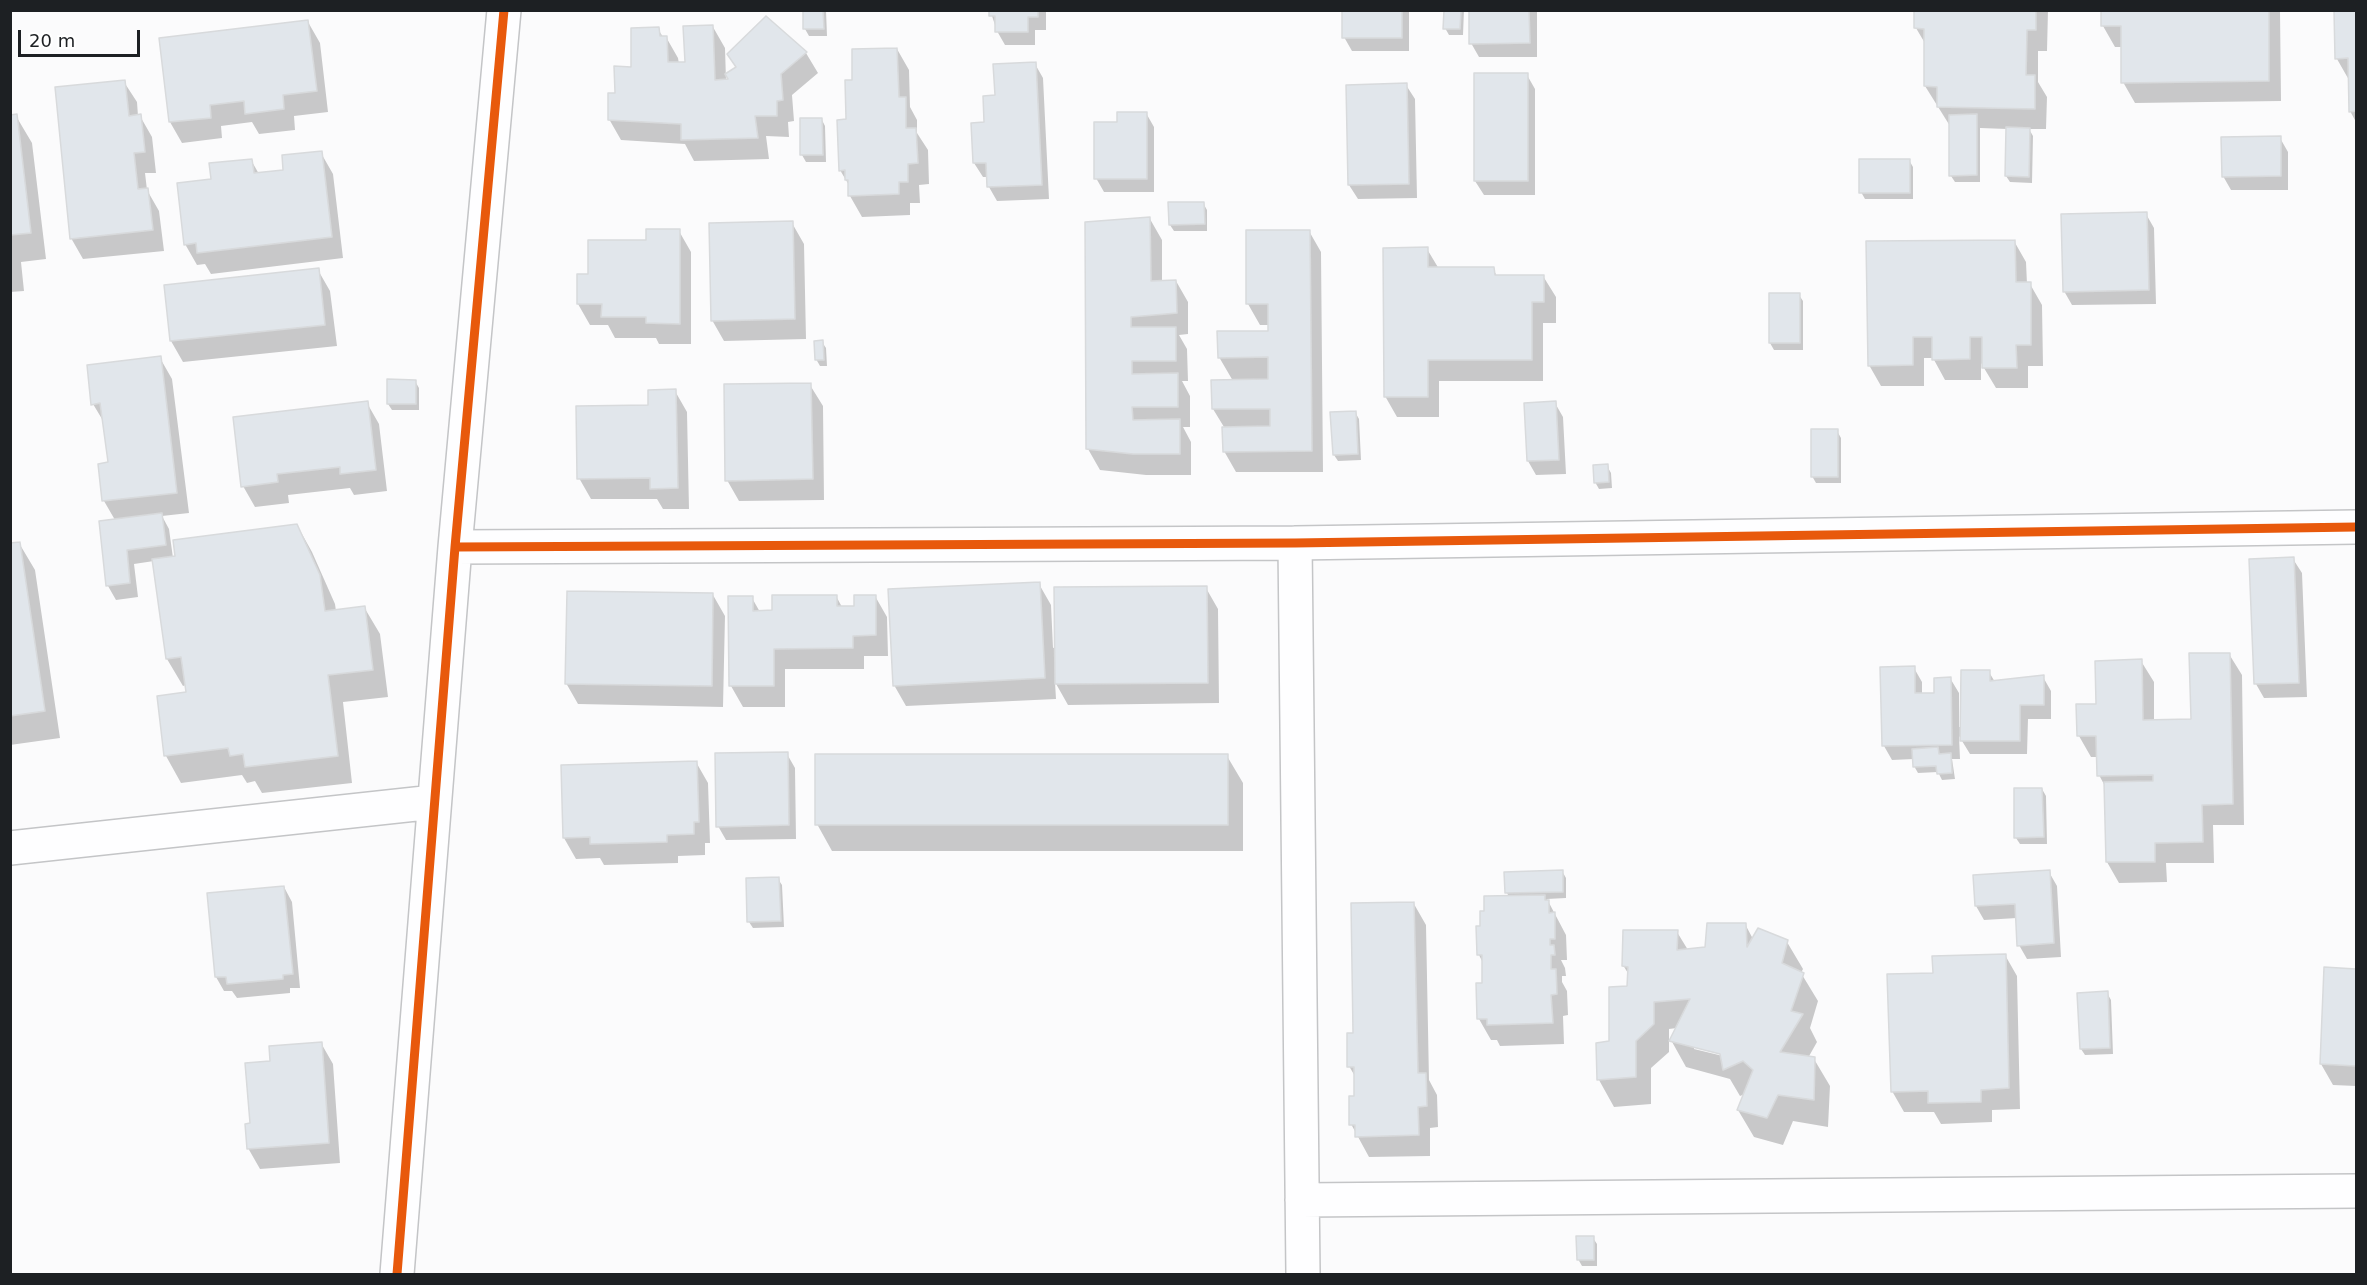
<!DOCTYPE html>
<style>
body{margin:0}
#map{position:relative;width:2367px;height:1285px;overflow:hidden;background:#fbfbfc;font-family:"DejaVu Sans",sans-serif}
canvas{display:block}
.frame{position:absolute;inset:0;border:12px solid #1d2023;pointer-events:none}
.scale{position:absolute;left:18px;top:30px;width:122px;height:27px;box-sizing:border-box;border:3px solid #1d2023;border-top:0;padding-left:8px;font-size:18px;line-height:21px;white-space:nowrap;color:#1d2023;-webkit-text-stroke:4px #fff;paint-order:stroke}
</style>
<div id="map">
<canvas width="2367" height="1285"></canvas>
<div class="frame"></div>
<div class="scale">20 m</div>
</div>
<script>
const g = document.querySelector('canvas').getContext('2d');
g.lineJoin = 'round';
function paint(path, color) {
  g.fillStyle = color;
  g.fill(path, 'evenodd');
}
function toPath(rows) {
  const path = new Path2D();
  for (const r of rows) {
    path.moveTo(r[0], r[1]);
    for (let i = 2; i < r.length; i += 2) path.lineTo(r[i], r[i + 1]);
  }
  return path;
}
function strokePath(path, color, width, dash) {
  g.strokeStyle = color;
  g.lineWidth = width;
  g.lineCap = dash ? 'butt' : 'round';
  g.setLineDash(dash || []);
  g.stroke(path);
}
paint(toPath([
 [805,10,826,10,827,36,809,36,805,29],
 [990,10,1046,10,1046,30,1035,30,1035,45,1005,45,997,31],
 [1344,10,1409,10,1409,51,1352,51,1344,37],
 [1445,10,1464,10,1463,35,1449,35,1445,28],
 [1470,10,1537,10,1537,57,1479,57,1471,43],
 [1916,10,2048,10,2047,51,2038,51,2038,82,2047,97,2046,129,2029,129,2033,136,2032,183,2010,182,2006,176,2007,129,1980,128,1980,182,1955,182,1951,176,1950,126,1925,86,1926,45,1916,28],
 [2103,10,2280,10,2281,101,2135,103,2123,82,2122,47,2115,47,2103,26],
 [2336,10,2356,10,2356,122,2350,111,2349,80,2337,59],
 [308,22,320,43,328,112,294,116,295,130,259,134,252,122,221,126,222,138,182,143,170,122],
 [713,27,725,48,726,80,730,80,737,69,728,55,806,53,818,73,792,95,794,121,788,122,789,137,766,136,769,159,694,161,685,144,621,140,609,119,617,94,658,29,663,37,666,37,678,58,679,64,686,63],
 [897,49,909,70,910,107,917,120,917,133,928,150,929,184,919,185,920,203,910,203,910,215,862,217,850,196,850,187,840,170,854,81],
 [1035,64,1043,78,1049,199,997,201,989,187,988,177,983,177,974,163,986,124,997,97],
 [1475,75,1527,75,1535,89,1535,195,1484,195,1475,181],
 [124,82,137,102,138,116,140,116,152,137,156,173,145,173,147,190,159,211,164,251,83,259,71,238],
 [1406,85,1415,99,1417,198,1358,199,1349,185,1348,86],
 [1146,113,1154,127,1154,192,1104,192,1096,178,1119,123],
 [10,116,16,116,32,143,46,259,21,262,24,291,10,292],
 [822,120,825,126,826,162,806,162,802,155],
 [2280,138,2288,152,2288,190,2231,190,2223,176],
 [321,153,333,174,343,258,211,274,205,264,197,265,185,244,212,180,251,160,259,174,285,171],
 [1909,160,1913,167,1913,199,1865,199,1861,192],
 [1203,203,1207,210,1207,231,1174,231,1170,225],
 [2146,214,2154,228,2156,304,2072,305,2064,291],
 [1150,219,1162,240,1162,282,1176,281,1188,302,1188,334,1179,335,1187,349,1188,381,1182,381,1190,396,1190,427,1183,427,1191,442,1191,475,1146,475,1100,470,1088,449],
 [792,223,804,244,806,339,724,341,712,320],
 [679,231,691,252,691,344,659,344,656,338,615,338,608,325,590,325,578,304,578,275,589,275,648,241],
 [1309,231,1321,252,1323,472,1236,472,1224,451,1224,427,1213,409,1233,381,1219,357,1269,332,1269,325,1260,325,1248,304,1247,232],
 [2014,241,2026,262,2027,284,2030,284,2042,305,2043,366,2028,366,2028,388,1996,388,1981,363,1981,380,1945,380,1933,358,1924,358,1924,386,1881,386,1869,365],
 [1427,249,1439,269,1493,269,1497,276,1543,276,1556,297,1556,323,1543,323,1543,381,1439,381,1439,417,1397,417,1385,396],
 [318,270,330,291,337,346,183,362,171,341,165,286],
 [1770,295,1799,295,1803,301,1803,350,1774,350,1770,343],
 [822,342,826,348,827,366,820,366,816,359],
 [160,358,172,379,189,513,162,516,169,529,173,558,297,525,312,552,335,604,336,611,364,607,380,634,388,697,343,702,352,783,262,793,255,781,247,783,242,775,181,783,166,756,188,694,186,685,183,686,167,659,154,561,134,564,138,597,116,600,108,586,115,520,104,501,100,465,109,464,105,424,93,404],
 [415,381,419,388,419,410,392,410,388,404],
 [810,385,823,406,824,500,739,501,727,480],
 [675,391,687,412,689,509,663,509,657,499,591,499,579,478,650,406],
 [367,403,379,424,387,491,354,495,350,488,288,495,289,503,255,507,243,486],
 [1555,403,1563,417,1566,474,1536,475,1528,461],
 [1355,412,1359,419,1361,460,1338,461,1334,455],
 [1837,431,1841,438,1841,483,1816,483,1812,476],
 [1607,466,1611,473,1612,488,1599,489,1595,482],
 [19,543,35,570,60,738,10,745,10,545],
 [2293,559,2302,573,2307,697,2264,698,2256,684],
 [1039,584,1051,605,1053,648,1206,588,1218,609,1219,703,1068,705,1055,682,1056,699,906,706,894,685],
 [713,595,725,616,723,707,578,704,566,683],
 [836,596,842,607,856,607,875,596,887,617,888,656,864,656,864,669,785,669,785,707,743,707,731,686,752,598,760,612,774,612],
 [2229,654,2242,675,2244,825,2213,825,2214,863,2166,863,2167,882,2119,883,2107,862,2106,788,2099,775,2098,757,2091,757,2079,736,2098,705,2141,661,2154,682,2154,721,2192,721],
 [1914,668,1922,682,1922,694,1936,694,1950,678,1959,693,1959,727,1962,727,1989,672,1995,682,2043,677,2051,691,2051,719,2028,719,2027,754,1970,754,1959,736,1960,759,1952,759,1955,779,1942,780,1938,772,1918,773,1914,766,1914,759,1892,760,1884,746],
 [787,754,795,768,796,839,726,840,718,826],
 [1227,756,1243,783,1243,851,832,851,817,824],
 [696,762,708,783,710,843,705,843,705,855,678,856,678,863,604,865,600,858,576,859,564,838],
 [2042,789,2046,796,2047,844,2020,844,2016,838],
 [1562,871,1566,878,1566,898,1547,899,1566,935,1567,960,1561,960,1565,968,1566,976,1562,976,1562,982,1567,991,1568,1015,1563,1016,1564,1044,1500,1046,1497,1040,1491,1040,1479,1019,1484,984,1483,963,1479,955,1482,928,1509,897,1507,893],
 [2049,872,2057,886,2061,957,2027,959,2019,945,2017,918,1984,920,1976,906],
 [778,879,782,885,784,927,753,928,749,922],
 [284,887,292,902,300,988,290,988,290,993,237,998,232,991,224,991,216,977],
 [1414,904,1426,925,1429,1080,1437,1095,1438,1127,1430,1128,1430,1156,1369,1157,1351,1124,1356,1098,1356,1078,1349,1066,1355,1035],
 [1745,924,1753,939,1787,942,1803,969,1801,973,1818,1001,1810,1028,1817,1042,1808,1058,1814,1059,1830,1086,1828,1127,1793,1121,1783,1145,1754,1137,1738,1110,1745,1094,1740,1096,1730,1079,1686,1067,1671,1040,1677,1028,1669,1029,1669,1052,1651,1068,1651,1104,1614,1107,1599,1080,1629,987,1629,975,1623,965,1677,932,1688,950,1706,948],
 [1694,1046,1728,1054,1727,1057,1694,1049],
 [2005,955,2017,976,2020,1109,1992,1110,1992,1122,1941,1124,1934,1112,1904,1112,1892,1091,1935,974],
 [2326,969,2356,970,2356,1086,2333,1085,2321,1064],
 [2107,993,2111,1000,2113,1054,2085,1055,2081,1049],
 [321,1043,333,1064,340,1163,260,1169,248,1148,251,1124,272,1063],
 [1593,1238,1597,1244,1597,1266,1582,1266,1578,1259]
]), '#0003');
const building = toPath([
 [803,10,823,10,824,29,803,29,803,10],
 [989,10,1038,10,1038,17,1028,17,1028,32,995,32,995,16,989,16,989,10],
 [1342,10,1402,10,1402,38,1342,38,1342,10],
 [1444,10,1461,10,1460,29,1443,29,1444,10],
 [1469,10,1529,10,1530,43,1469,44,1469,10],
 [1914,10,2036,10,2036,30,2027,30,2026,75,2035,75,2035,109,1937,107,1937,87,1924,86,1924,29,1914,28,1914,10],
 [2101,10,2269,10,2269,81,2121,83,2121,26,2101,26,2101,10],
 [2334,10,2356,10,2356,111,2349,112,2348,58,2335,59,2334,10],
 [766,16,807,52,781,74,783,100,777,101,777,116,755,116,758,138,681,140,681,124,608,120,608,93,615,93,614,66,631,67,631,28,659,27,660,36,667,36,668,62,685,62,683,26,713,25,715,80,728,79,725,74,736,67,727,54,766,16],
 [308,20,317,91,283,95,284,109,245,114,244,101,210,105,211,118,169,122,159,38,308,20],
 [897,48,899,97,906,97,906,128,916,128,918,163,908,164,908,182,899,182,899,194,848,196,848,180,845,180,845,170,839,171,837,120,846,119,845,80,852,80,852,49,897,48],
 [1036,62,1042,185,987,187,986,163,973,163,971,123,984,122,983,96,995,95,993,64,1036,62],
 [1474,73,1528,73,1528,181,1474,181,1474,73],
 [125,80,129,116,141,114,145,152,134,153,138,189,148,188,153,230,70,239,55,87,125,80],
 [1407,83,1409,184,1348,185,1346,85,1407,83],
 [1117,112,1147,112,1147,179,1094,179,1094,122,1117,122,1117,112],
 [17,114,31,233,10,235,10,115,17,114],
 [1977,114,1977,175,1949,176,1949,115,1977,114],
 [800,118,822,118,823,155,800,155,800,118],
 [2006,127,2030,128,2029,177,2005,176,2006,127],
 [2281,136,2281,176,2222,177,2221,137,2281,136],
 [322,151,332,237,197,253,196,243,184,245,177,183,211,179,209,163,252,159,254,173,283,170,282,155,322,151],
 [1859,159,1910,159,1910,193,1859,193,1859,159],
 [1168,202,1204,202,1205,224,1169,225,1168,202],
 [2147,212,2149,290,2063,292,2061,214,2147,212],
 [1150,217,1151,281,1176,280,1177,313,1131,317,1131,327,1176,327,1176,361,1132,361,1132,374,1178,373,1178,407,1132,407,1133,420,1180,419,1180,454,1133,454,1086,449,1085,222,1150,217],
 [793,221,795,319,711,321,709,223,793,221],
 [646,229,680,229,680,324,646,323,646,317,601,317,602,304,577,304,577,274,588,274,588,240,646,240,646,229],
 [1246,230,1310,230,1312,451,1223,452,1222,427,1270,426,1270,409,1212,409,1211,380,1268,379,1268,357,1218,358,1217,331,1268,331,1268,304,1246,304,1246,230],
 [2015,240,2016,282,2031,282,2031,345,2016,345,2017,368,1982,368,1982,337,1970,337,1970,359,1932,360,1932,337,1913,337,1913,365,1868,366,1866,241,2015,240],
 [1428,247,1428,267,1494,267,1495,275,1544,275,1544,302,1532,302,1532,360,1428,360,1428,397,1384,397,1383,248,1428,247],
 [319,268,325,325,170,341,164,285,319,268],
 [1769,293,1800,293,1800,343,1769,343,1769,293],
 [823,340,824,360,815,360,814,341,823,340],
 [161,356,177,493,102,501,98,464,108,462,100,403,91,405,87,365,161,356],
 [387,379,416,380,416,404,387,404,387,379],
 [811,383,813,479,725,481,724,384,811,383],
 [676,389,678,488,650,489,650,478,577,479,576,406,648,405,648,390,676,389],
 [368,401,376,470,340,474,340,467,277,474,278,482,241,487,233,417,368,401],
 [1556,401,1559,460,1527,461,1524,403,1556,401],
 [1356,411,1358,454,1333,455,1330,412,1356,411],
 [1811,429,1838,429,1838,477,1811,477,1811,429],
 [1608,464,1609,482,1594,483,1593,465,1608,464],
 [162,513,166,545,127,550,130,583,106,586,99,521,162,513],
 [297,524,320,575,325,611,365,606,373,670,328,675,338,756,245,767,243,754,230,756,228,748,164,756,157,696,186,692,181,657,166,659,152,559,175,556,173,540,297,524],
 [20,542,45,711,10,716,10,543,20,542],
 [2294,557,2299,683,2254,684,2249,559,2294,557],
 [1040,582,1045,678,893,686,888,589,1040,582],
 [1207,586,1208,683,1055,684,1054,587,1207,586],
 [567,591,713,593,712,686,565,684,567,591],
 [772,595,837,595,837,606,854,606,854,595,876,595,876,635,853,636,853,648,774,649,774,686,729,686,728,596,753,596,753,611,772,610,772,595],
 [2189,653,2230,653,2233,804,2202,805,2203,842,2155,843,2155,862,2106,862,2104,782,2153,781,2153,775,2097,776,2096,736,2077,736,2076,704,2096,704,2095,661,2142,659,2143,720,2191,719,2189,653],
 [1915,666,1915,693,1934,693,1934,678,1951,677,1952,745,1882,746,1880,667,1915,666],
 [1961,670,1990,670,1990,681,2044,675,2044,705,2020,705,2020,741,1960,741,1961,670],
 [1938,747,1939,754,1951,753,1952,773,1937,774,1936,766,1913,767,1912,749,1938,747],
 [788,752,789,825,716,827,715,753,788,752],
 [815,754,1228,754,1228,825,815,825,815,754],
 [697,761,699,822,694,822,694,834,667,835,667,842,590,844,590,837,563,838,561,765,697,761],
 [2014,788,2042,788,2044,837,2014,838,2014,788],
 [1563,870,1563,892,1505,893,1504,872,1563,870],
 [2050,870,2054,943,2017,946,2015,904,1975,906,1973,875,2050,870],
 [779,877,781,921,747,922,746,878,779,877],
 [284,886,293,974,283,975,283,979,227,984,226,977,215,977,207,893,284,886],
 [1545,895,1545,900,1549,900,1549,913,1555,912,1555,939,1550,939,1550,945,1554,945,1555,955,1551,955,1551,969,1556,969,1557,994,1551,995,1553,1023,1487,1025,1487,1019,1477,1019,1476,983,1482,983,1482,955,1477,955,1476,926,1480,926,1480,911,1484,911,1484,896,1545,895],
 [1414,902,1418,1073,1426,1073,1427,1106,1418,1107,1419,1135,1355,1137,1355,1125,1349,1125,1349,1096,1354,1096,1354,1067,1347,1067,1347,1033,1353,1033,1351,903,1414,902],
 [1707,923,1746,923,1747,947,1758,928,1788,940,1782,963,1804,973,1791,1011,1803,1014,1780,1052,1815,1057,1814,1100,1778,1095,1767,1118,1737,1110,1753,1070,1743,1061,1723,1070,1720,1054,1669,1041,1690,999,1654,1002,1654,1024,1636,1041,1636,1077,1597,1080,1596,1043,1609,1041,1609,987,1627,986,1628,967,1622,966,1623,930,1678,930,1677,950,1705,947,1707,923],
 [2006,954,2009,1088,1981,1090,1981,1102,1928,1103,1928,1091,1891,1092,1887,974,1933,973,1932,956,2006,954],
 [2324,967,2356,969,2356,1066,2320,1064,2324,967],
 [2108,991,2110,1048,2080,1049,2077,993,2108,991],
 [322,1042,329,1143,247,1149,245,1124,250,1123,245,1063,270,1061,269,1046,322,1042],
 [1576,1236,1594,1236,1594,1260,1577,1260,1576,1236]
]);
paint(building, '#e1e6eb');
strokePath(building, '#d8dadc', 1.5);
const street = toPath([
 [1295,543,1303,1274],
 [455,547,1295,543,2356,527],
 [10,848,434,802],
 [1302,1200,2356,1191],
 [397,1274,455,547,504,10]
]);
strokePath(street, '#c4c5c7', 36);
strokePath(street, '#fefeff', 33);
strokePath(toPath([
 [455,547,1295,543,2356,527],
 [397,1274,455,547,504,10]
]), '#e8590c', 9);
</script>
